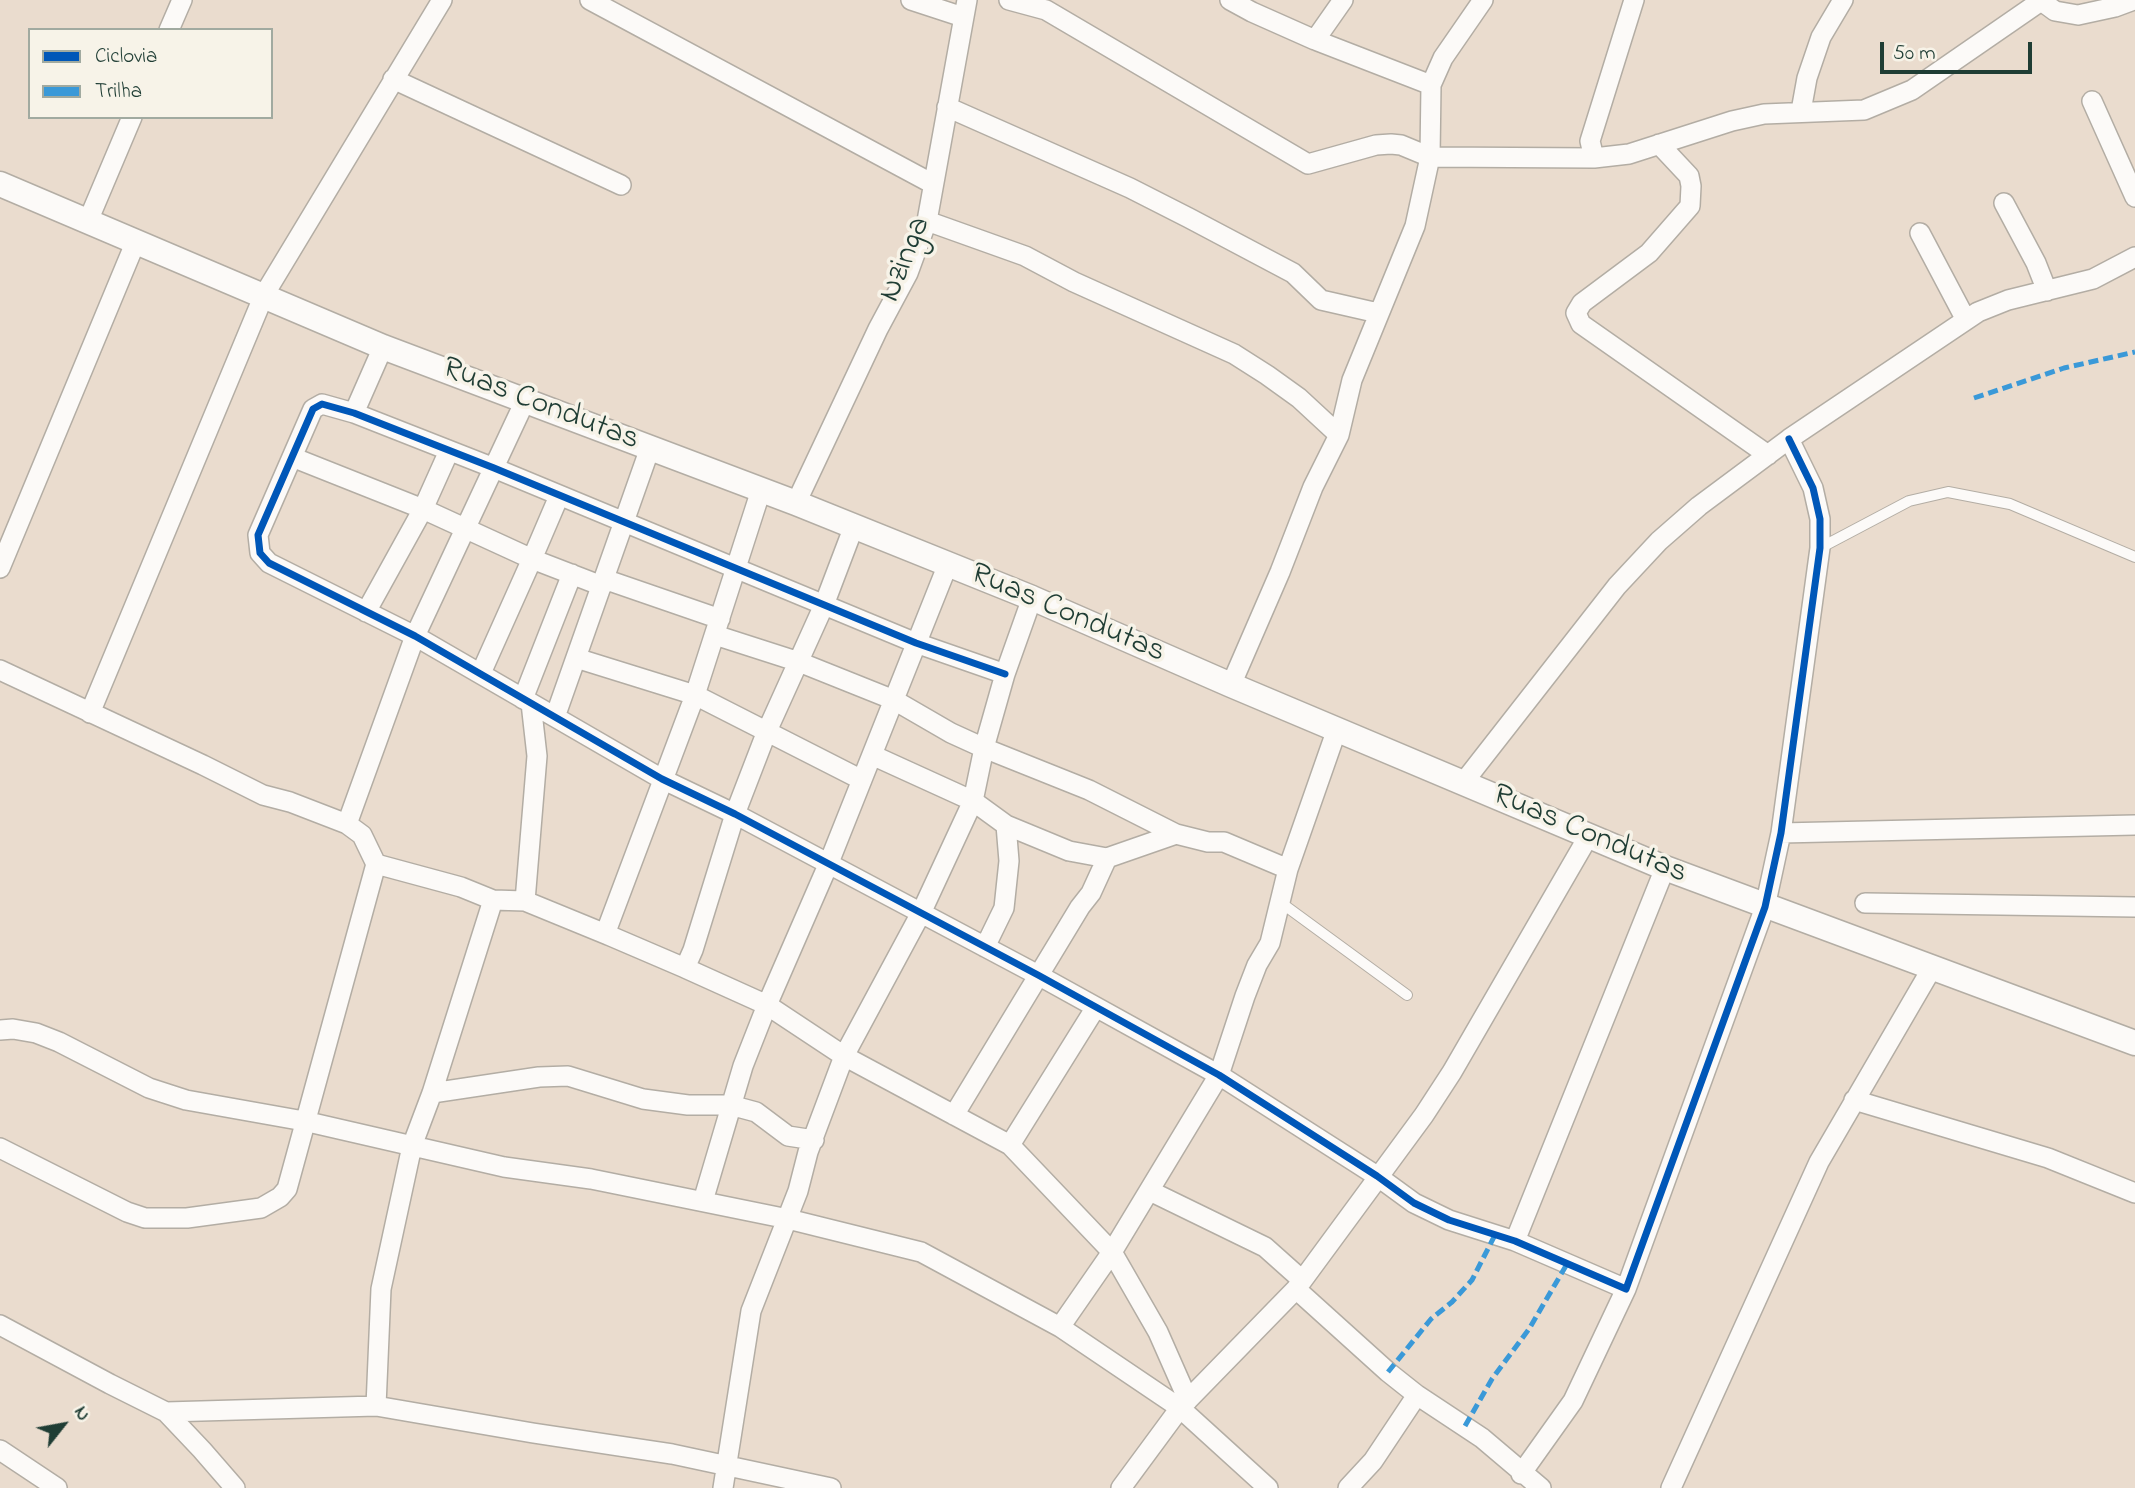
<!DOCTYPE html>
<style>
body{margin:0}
#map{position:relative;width:2135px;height:1488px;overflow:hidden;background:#eadcce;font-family:"Indie Flower",sans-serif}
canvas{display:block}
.legend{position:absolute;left:28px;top:28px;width:245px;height:91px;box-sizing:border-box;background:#f7f3e8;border:2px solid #a1aaa0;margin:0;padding:9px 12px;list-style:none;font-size:21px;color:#1f3d34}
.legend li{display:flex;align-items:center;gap:14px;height:35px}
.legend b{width:35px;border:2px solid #a1aaa0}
.north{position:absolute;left:28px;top:1390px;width:70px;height:70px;-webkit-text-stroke:5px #f7f3e8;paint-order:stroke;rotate:59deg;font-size:19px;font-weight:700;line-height:28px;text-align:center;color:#1f3d34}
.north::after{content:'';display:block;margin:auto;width:24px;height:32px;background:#1f3d34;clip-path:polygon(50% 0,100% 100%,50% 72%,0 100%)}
.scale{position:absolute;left:1880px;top:42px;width:152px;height:32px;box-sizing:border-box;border:4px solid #1f3d34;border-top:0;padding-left:9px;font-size:21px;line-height:24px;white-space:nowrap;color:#1f3d34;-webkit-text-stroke:5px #f7f3e8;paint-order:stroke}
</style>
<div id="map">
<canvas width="2135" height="1488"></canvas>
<ul class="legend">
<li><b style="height:9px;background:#0057b8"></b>Ciclovia</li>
<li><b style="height:9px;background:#3a99d8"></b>Trilha</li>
</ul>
<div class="north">N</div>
<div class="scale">50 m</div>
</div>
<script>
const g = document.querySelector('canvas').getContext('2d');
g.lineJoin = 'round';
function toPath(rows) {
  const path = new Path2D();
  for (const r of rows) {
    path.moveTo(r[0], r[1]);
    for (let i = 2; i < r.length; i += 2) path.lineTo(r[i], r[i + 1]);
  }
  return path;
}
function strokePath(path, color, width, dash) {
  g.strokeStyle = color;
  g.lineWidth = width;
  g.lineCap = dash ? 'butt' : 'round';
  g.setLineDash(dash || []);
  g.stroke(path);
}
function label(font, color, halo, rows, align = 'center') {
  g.font = font + ' "Indie Flower",sans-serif';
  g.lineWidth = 7;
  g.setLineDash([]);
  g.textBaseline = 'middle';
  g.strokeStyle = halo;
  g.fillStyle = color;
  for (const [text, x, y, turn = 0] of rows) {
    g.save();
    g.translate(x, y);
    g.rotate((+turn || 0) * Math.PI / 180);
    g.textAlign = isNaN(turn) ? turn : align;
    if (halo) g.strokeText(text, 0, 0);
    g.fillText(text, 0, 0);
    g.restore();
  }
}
const service = toPath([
 [1820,548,1909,501,1948,492,2010,504,2135,557],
 [1280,902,1407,995]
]);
const minor = toPath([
 [590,0,933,184],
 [911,0,963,17],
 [1009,0,1046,10,1308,164,1376,145,1391,144,1401,145,1430,157,1594,158,1629,154,1732,121,1764,114,1864,110,1912,90,2041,1],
 [1230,0,1252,12,1315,40,1431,85,1430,157,1415,226,1352,380,1339,435,1313,487,1280,572,1231,685],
 [2040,0,2055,11,2078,15,2115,7,2134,0],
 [169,30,182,0],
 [1315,40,1343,0],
 [393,79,621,185],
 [1431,85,1443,58,1483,0],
 [2092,101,2135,197],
 [947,107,1130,188,1189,218,1293,273,1321,300,1378,313],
 [1801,111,1807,78,1821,37,1843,0],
 [1659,144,1689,176,1691,186,1690,206,1649,253,1582,303,1576,313,1581,324,1768,455],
 [1594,158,1590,141,1634,0],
 [2004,203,2036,263,2047,291],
 [88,221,132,117],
 [927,221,1025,256,1074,282,1234,354,1267,375,1299,398,1339,435],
 [1920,233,1966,320],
 [354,413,383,347],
 [292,457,423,509,532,559,559,496],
 [796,503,878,329,908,273,927,221,967,0],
 [854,526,824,605,767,731,735,814,693,950,685,968,767,1005,844,1056,1010,1145,1112,1252,1060,1327],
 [0,568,136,241],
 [604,579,720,619],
 [1032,598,1005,674,984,748,1089,790,1176,834,1208,842,1224,842,1288,869],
 [366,612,423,509,449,451],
 [715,635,799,662,894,700,951,733,984,748,973,801,1006,825,1009,861,1004,908,985,947],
 [576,658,695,695,862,780],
 [0,670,203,765,263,795,290,802,347,824,362,835,376,864,461,887,493,900,432,1093,412,1146,381,1289,376,1406],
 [481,673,532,559,602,586],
 [1005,674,916,643,494,468,354,413,322,404,313,409,258,535,260,553,269,563,415,636,662,779,735,814,1038,975,1219,1075,1377,1176,1414,1203,1449,1220,1515,1241,1626,1289,1765,907,1781,833,1820,548,1820,519,1813,488,1789,439],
 [523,699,572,574],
 [90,713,264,295,442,0],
 [555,717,650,448],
 [1463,783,1617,586,1659,541,1699,506,1789,439,1978,312,2008,300,2093,279,2135,257],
 [347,824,415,636,525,401],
 [1006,825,1069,851,1107,858,1176,834],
 [1781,833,2135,825],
 [493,900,525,901,608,935,607,929,695,695,761,490],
 [525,901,537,756,531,703],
 [1865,903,2135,907],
 [608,935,685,968],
 [0,1030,13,1029,36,1033,59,1042,149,1088,186,1100,304,1121,504,1167,591,1179,788,1219,921,1252,1060,1327,1180,1408,1268,1488],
 [432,1093,539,1077,568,1076,643,1099,688,1105,730,1105,756,1112,788,1136,814,1140],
 [1854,1100,2048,1158,2135,1193],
 [954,1115,1080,907,1091,893,1107,858],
 [1010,1145,1096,1007],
 [0,1148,127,1212,145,1218,187,1218,261,1208,280,1197,287,1189,376,864],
 [1150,1191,1265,1247,1302,1280],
 [703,1201,743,1066,767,1005,828,865,948,564],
 [1515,1241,1665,868],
 [1296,1289,1388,1372,1417,1395,1482,1438,1541,1488],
 [0,1325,110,1384,166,1412,202,1450,235,1488],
 [1188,1400,1158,1332,1112,1252,1219,1075,1245,996,1257,965,1270,943,1288,869,1337,729],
 [166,1412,376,1406,533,1433,672,1454,831,1488],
 [0,1450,57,1488],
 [1521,1474,1573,1401,1626,1289],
 [723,1488,751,1311,798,1191,808,1152,844,1056,921,913,973,801,872,755],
 [1121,1488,1180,1408,1296,1289,1424,1115,1452,1072,1588,837],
 [1348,1488,1373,1461,1417,1395],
 [1671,1488,1819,1162,1932,968]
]);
const tertiary = toPath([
 [0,184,383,347,796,503,1032,598,1231,685,1665,868,2135,1043]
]);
strokePath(service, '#b3ada4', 12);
strokePath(minor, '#b3ada4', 22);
strokePath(tertiary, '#b3ada4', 27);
strokePath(service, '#fcfaf8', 10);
strokePath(minor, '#fcfaf8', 19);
strokePath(tertiary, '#fcfaf8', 24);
strokePath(toPath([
 [1974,398,2064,368,2135,352],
 [1388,1372,1431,1319,1452,1302,1472,1280,1495,1235],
 [1465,1426,1492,1379,1529,1329,1567,1264]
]), '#3a99d8', 5, [10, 5]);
strokePath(toPath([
 [1005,674,916,643,494,468,354,413,322,404,313,409,258,535,260,553,269,563,415,636,662,779,735,814,1038,975,1219,1075,1377,1176,1414,1203,1449,1220,1515,1241,1626,1289,1765,907,1781,833,1820,548,1820,519,1813,488,1789,439]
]), '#0057b8', 7);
label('32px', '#1f3d34', '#f7f3e8', [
 ["Nzinga",907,260,-68],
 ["Ruas Condutas",540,406,21],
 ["Ruas Condutas",1067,615,23],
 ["Ruas Condutas",1589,836,23]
]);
</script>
